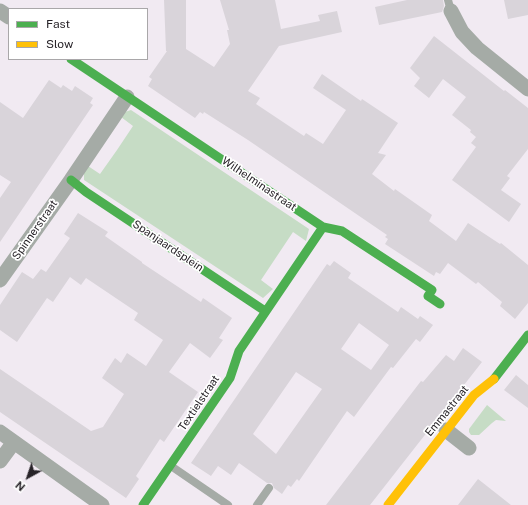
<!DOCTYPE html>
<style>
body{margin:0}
#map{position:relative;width:528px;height:505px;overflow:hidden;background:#f1eaf2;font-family:"Public Sans",sans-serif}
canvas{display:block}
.legend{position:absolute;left:8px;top:8px;width:140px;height:52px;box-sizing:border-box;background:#fff;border:1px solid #a9a7a9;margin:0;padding:5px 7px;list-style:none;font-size:12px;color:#272328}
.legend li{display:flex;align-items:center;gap:8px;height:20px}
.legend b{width:20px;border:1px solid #a9a7a9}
.north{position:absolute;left:8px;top:457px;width:40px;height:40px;-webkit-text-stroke:3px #fff;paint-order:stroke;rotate:220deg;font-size:11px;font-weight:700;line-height:16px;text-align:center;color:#272328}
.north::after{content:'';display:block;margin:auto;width:14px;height:18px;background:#272328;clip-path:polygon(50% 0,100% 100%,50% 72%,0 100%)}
</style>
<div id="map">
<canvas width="528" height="505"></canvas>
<ul class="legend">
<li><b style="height:5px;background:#4caf50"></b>Fast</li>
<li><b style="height:5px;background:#ffc107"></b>Slow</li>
</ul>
<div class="north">N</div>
</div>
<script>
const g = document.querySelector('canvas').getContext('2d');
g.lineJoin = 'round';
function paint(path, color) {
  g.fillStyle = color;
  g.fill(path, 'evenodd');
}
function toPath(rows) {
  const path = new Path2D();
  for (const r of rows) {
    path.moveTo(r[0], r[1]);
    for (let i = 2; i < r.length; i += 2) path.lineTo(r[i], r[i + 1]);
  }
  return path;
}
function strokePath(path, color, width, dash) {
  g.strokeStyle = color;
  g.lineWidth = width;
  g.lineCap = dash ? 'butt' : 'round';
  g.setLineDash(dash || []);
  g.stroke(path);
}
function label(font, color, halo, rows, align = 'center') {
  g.font = font + ' "Public Sans",sans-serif';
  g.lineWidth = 3.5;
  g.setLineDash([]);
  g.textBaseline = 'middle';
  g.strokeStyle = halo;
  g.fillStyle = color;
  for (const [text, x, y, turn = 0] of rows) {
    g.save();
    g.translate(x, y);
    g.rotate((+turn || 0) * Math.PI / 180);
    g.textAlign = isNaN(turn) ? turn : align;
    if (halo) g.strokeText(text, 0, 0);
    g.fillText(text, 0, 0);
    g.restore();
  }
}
paint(toPath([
 [131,110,309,229,306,241,293,232,261,280,273,289,263,298,84,180,84,172,88,166,100,174,117,150,133,126,121,117,125,112],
 [487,405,506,421,496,420,492,423,479,435,471,435,469,432,469,429]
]), '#c6dcc5');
paint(toPath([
 [164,0,186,0,186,49,214,67,230,44,227,30,229,30,220,0,275,0,281,29,320,21,318,15,337,11,342,32,279,46,248,91,260,98,256,104,304,136,306,133,323,144,346,110,313,88,322,74,361,101,362,99,398,123,378,153,386,155,372,174,394,191,395,189,432,215,429,221,456,241,468,223,500,244,501,243,528,265,528,303,515,319,500,306,502,302,478,282,476,284,448,263,440,274,436,272,434,276,385,244,388,239,385,237,387,235,248,140,204,112,203,114,200,112,195,118,148,86,152,79,149,77,167,51,166,51],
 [407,0,443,0,444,6,442,12,379,25,375,7],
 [504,0,528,0,528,15,508,19],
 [434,36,504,91,505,90,528,108,528,149,507,176,510,178,501,190,521,204,509,222,452,180,476,147,471,143,476,137,470,132,471,130,452,115,466,97,443,79,429,98,414,86,420,78,410,68],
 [49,80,61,88,63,85,72,91,75,86,93,98,90,103,93,105,0,242,0,198,11,182,0,175,0,102,23,118],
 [78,213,108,232,105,236,142,262,142,263,201,302,203,298,232,318,219,338,223,340,210,358,190,343,169,372,198,392,164,442,160,439,136,476,139,479,126,498,0,412,0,369,91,431,103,427,124,394,102,378,115,358,121,363,127,353,146,366,163,340,134,320,138,313,86,278,81,285,70,277,53,302,47,298,17,342,0,330,0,305,22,272,33,279,41,269,46,272,70,238,64,234],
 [334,261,351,273,348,278,398,312,401,307,418,319,420,316,433,325,420,342,416,339,393,368,391,367,354,417,347,411,299,481,297,479,291,487,288,485,282,494,274,488,272,483,267,483,239,463,231,475,218,466,211,476,191,463,327,264,330,266],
 [359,323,389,345,371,370,341,349],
 [296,372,322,389,276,454,253,434],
 [463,348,482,362,370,505,326,505,421,381,423,382,446,355,454,361],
 [516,375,528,385,528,408,504,390],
 [478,479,511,505,458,505]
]), '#d9d4da');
strokePath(toPath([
 [448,0,451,11],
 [171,466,228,505],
 [257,505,269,488]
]), '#a5aba6', 8);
strokePath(toPath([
 [0,11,9,17],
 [451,11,462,32,477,48,528,89],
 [0,280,71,180,127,97],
 [446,430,469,448],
 [0,432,102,505],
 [0,461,14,442]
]), '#a5aba6', 15);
strokePath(toPath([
 [71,59,323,227,342,231,432,290,428,296,440,304],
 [71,180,86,192,265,311],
 [494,379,528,335],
 [143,505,230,378,239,351,323,227]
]), '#4caf50', 9);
strokePath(toPath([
 [388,505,474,395,494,379]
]), '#ffc107', 9);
label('11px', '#272328', '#fff', [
 ["Wilhelminastraat",259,184,34],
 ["Spinnerstraat",35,230,-55],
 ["Spanjaardsplein",168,246,34],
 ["Textielstraat",199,403,-56],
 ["Emmastraat",447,411,-51]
]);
</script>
